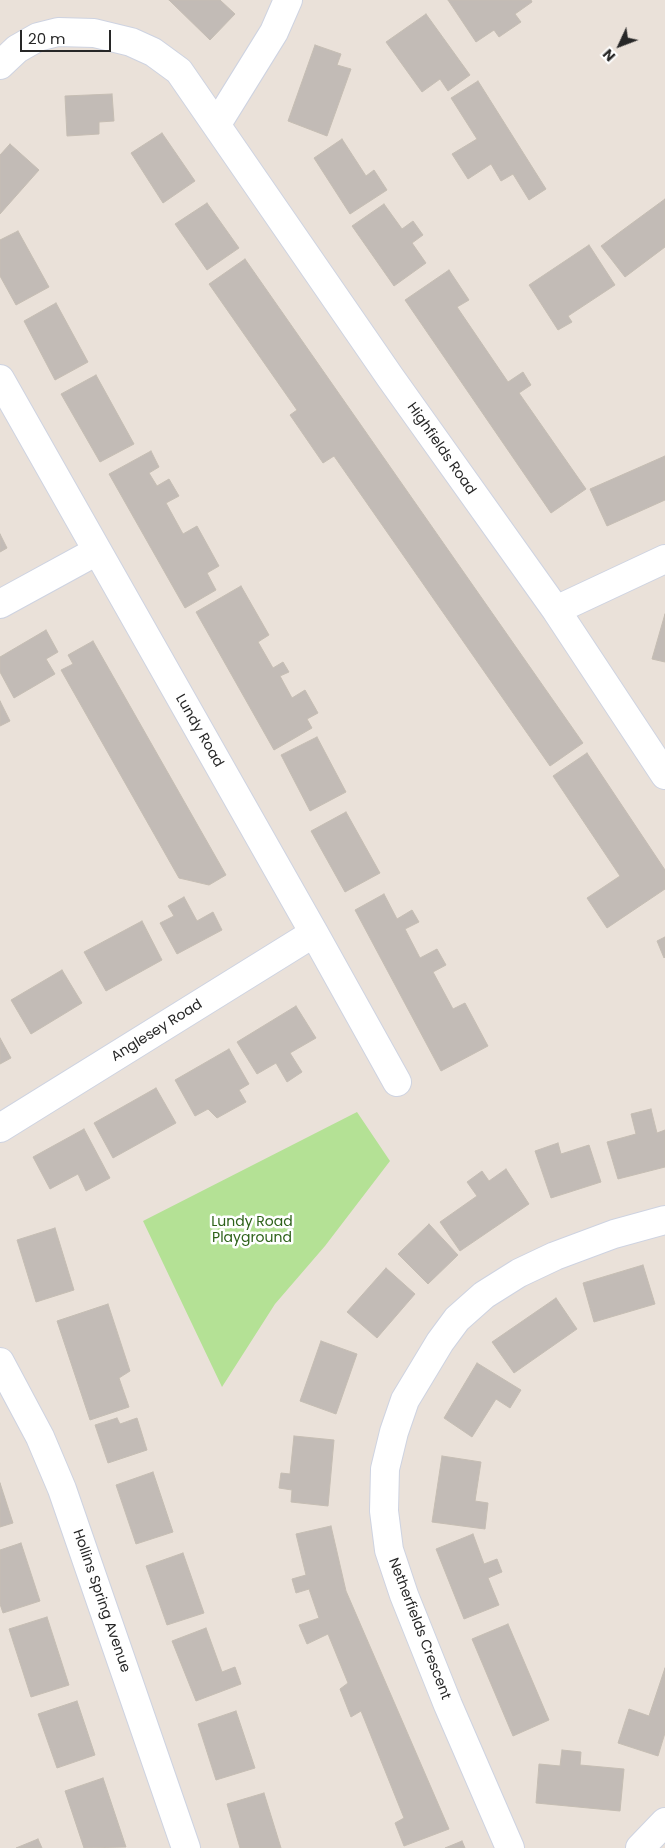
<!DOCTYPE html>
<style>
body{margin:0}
#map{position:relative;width:665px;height:1848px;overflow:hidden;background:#eae1d9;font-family:Poppins,sans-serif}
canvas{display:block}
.north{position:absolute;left:595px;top:20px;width:50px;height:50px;-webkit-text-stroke:4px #fff;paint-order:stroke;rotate:227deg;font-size:14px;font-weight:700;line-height:20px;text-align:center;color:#272727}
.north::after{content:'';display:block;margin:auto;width:18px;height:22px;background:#272727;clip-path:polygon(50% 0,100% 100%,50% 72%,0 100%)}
.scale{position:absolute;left:20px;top:30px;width:91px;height:22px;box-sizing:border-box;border:2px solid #272727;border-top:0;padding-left:6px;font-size:15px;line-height:18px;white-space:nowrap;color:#272727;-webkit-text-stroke:4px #fff;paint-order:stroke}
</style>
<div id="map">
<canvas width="665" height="1848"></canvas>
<div class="north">N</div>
<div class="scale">20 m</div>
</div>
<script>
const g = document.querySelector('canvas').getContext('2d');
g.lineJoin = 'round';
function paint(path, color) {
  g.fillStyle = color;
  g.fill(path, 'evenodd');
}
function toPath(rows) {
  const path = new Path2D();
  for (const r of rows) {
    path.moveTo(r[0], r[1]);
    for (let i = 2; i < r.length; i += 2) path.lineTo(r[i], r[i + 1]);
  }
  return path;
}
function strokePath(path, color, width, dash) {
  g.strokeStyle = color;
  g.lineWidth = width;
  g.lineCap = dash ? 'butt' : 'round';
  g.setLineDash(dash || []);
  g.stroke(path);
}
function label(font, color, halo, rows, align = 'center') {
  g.font = font + ' Poppins,sans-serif';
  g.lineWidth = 5;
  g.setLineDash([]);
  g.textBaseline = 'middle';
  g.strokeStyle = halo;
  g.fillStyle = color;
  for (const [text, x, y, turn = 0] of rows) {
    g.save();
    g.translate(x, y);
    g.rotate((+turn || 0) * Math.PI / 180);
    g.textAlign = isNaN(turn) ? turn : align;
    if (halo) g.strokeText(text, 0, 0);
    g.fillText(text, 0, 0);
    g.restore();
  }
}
paint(toPath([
 [357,1112,390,1161,325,1246,275,1304,222,1387,143,1221]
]), '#b4e195');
const building = toPath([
 [169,0,220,0,235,14,210,40,169,0],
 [448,0,531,0,532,2,515,14,521,22,499,37,494,30,476,42,448,0],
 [426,14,470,75,448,91,440,79,422,92,386,42,426,14],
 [315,45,341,54,337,65,351,69,327,136,288,121,315,45],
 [478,81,546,189,529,200,513,174,501,181,491,164,468,179,452,154,477,139,451,98,478,81],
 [112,94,114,121,99,122,99,134,67,136,65,96,112,94],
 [162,133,195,181,163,203,131,153,162,133],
 [342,139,366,176,374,170,387,190,350,214,314,158,342,139],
 [10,144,39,170,0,214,0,155,10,144],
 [665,199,665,247,625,277,601,246,665,199],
 [207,203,239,248,207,270,175,224,207,203],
 [384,204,402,229,413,221,423,235,412,243,426,263,394,286,352,226,384,204],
 [18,231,49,287,16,305,0,276,0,240,18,231],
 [589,245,615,285,568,316,572,322,558,330,529,285,589,245],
 [245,259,583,743,550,766,334,456,323,463,290,415,297,410,209,284,245,259],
 [449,270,469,300,457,307,508,382,523,372,531,385,519,393,586,489,551,513,405,300,449,270],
 [56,303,88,362,55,380,24,321,56,303],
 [96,375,134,444,100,462,61,394,96,375],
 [151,451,159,467,149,473,157,486,169,479,179,496,166,503,183,534,197,526,219,566,207,573,216,590,185,608,109,474,151,451],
 [665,456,665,500,607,526,590,489,665,456],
 [0,534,7,548,0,552,0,534],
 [241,586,269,635,258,642,273,668,283,662,289,672,280,676,292,698,305,690,318,713,307,719,312,728,274,750,196,612,241,586],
 [665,614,665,662,652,659,665,614],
 [46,630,58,652,46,659,55,674,14,698,0,672,0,657,46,630],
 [93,641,226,875,209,885,179,878,61,670,73,664,68,655,93,641],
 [0,701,10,721,0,726,0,701],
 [317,737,346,792,310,811,281,755,317,737],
 [587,753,665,870,665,889,607,928,587,898,620,876,553,776,587,753],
 [346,812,380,873,345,892,311,831,346,812],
 [384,894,397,919,412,910,419,922,405,929,420,958,437,949,446,965,433,972,453,1009,465,1003,488,1046,441,1071,355,910,384,894],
 [184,897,197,921,213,912,222,930,177,954,160,923,174,916,168,906,184,897],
 [142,921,162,960,106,991,84,952,142,921],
 [665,937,665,957,664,958,657,941,665,937],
 [62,970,82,1003,31,1034,11,1000,62,970],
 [296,1006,316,1038,290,1053,302,1072,287,1082,276,1063,257,1074,237,1042,296,1006],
 [0,1038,11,1058,0,1064,0,1038],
 [229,1049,249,1084,239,1090,246,1102,217,1118,208,1109,195,1116,175,1080,229,1049],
 [156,1088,176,1123,113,1158,94,1123,156,1088],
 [651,1109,657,1133,665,1130,665,1167,618,1179,607,1142,636,1134,631,1114,651,1109],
 [84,1129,110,1178,86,1191,78,1174,50,1189,33,1157,84,1129],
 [558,1143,561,1154,589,1145,601,1182,551,1198,535,1151,558,1143],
 [506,1169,529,1204,460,1251,440,1222,477,1196,467,1182,482,1171,489,1181,506,1169],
 [429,1224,458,1255,428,1284,398,1254,429,1224],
 [55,1228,74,1290,36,1302,17,1240,55,1228],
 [643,1265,655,1304,594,1322,583,1283,643,1265],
 [386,1268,415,1294,377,1338,347,1312,386,1268],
 [556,1298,577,1329,514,1373,492,1342,556,1298],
 [108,1304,130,1371,119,1378,129,1407,90,1420,57,1321,108,1304],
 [321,1341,357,1354,336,1414,300,1401,321,1341],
 [477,1363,521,1390,510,1408,496,1399,472,1437,444,1418,477,1363],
 [117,1418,120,1424,137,1418,147,1450,108,1463,95,1425,117,1418],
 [294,1436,334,1440,328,1506,291,1502,292,1490,279,1488,281,1473,290,1474,294,1436],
 [442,1456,481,1462,475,1501,488,1503,485,1529,432,1522,442,1456],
 [153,1472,173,1532,136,1544,116,1485,153,1472],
 [0,1483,13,1523,0,1527,0,1483],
 [331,1526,346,1591,449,1829,404,1846,395,1823,404,1818,361,1711,351,1717,340,1689,348,1683,328,1634,307,1644,299,1625,319,1618,309,1589,296,1593,292,1579,306,1575,296,1534,331,1526],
 [473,1534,484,1564,497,1559,502,1572,488,1578,499,1605,464,1619,436,1549,473,1534],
 [21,1543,40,1601,3,1613,0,1604,0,1550,21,1543],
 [183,1553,204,1613,167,1625,146,1566,183,1553],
 [47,1617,69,1685,31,1697,9,1629,47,1617],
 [508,1624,549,1720,513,1736,472,1639,508,1624],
 [206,1628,222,1672,235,1667,241,1684,196,1701,172,1641,206,1628],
 [665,1668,665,1733,658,1756,618,1743,629,1709,649,1716,665,1668],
 [77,1701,95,1755,57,1768,38,1714,77,1701],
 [236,1711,255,1768,216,1780,198,1724,236,1711],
 [562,1750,581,1752,580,1765,624,1769,620,1811,536,1803,539,1764,560,1766,562,1750],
 [103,1778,126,1847,84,1848,65,1791,103,1778],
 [264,1793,281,1848,240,1848,227,1804,264,1793],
 [38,1839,42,1848,16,1848,38,1839],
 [462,1841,465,1848,445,1848,462,1841]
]);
paint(building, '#c2bbb6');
strokePath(building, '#c5bdb3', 1);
const minor = toPath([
 [0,65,17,49,38,37,58,32,94,33,131,42,153,52,179,71,390,377,556,610,665,775],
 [217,124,274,32,288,0],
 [0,379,314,933,397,1082],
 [0,604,97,551],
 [556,610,665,559],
 [0,1128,314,933],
 [0,1362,40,1437,62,1489,186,1848],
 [510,1848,448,1705,404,1595,389,1550,384,1511,385,1469,394,1432,405,1400,440,1342,457,1319,484,1295,519,1273,555,1256,614,1234,665,1220],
 [640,1848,665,1822]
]);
strokePath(minor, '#ced3e1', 30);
strokePath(minor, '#fff', 28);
label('14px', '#272727', '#fff', [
 ["Highfields Road",441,449,55],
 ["Lundy Road",199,731,60],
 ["Anglesey Road",157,1031,-32],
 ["Hollins Spring Avenue",101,1601,71],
 ["Netherfields Crescent",419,1629,69]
]);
label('14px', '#2e621a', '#fff', [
 ["Lundy Road",252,1222],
 ["Playground",252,1238]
]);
</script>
